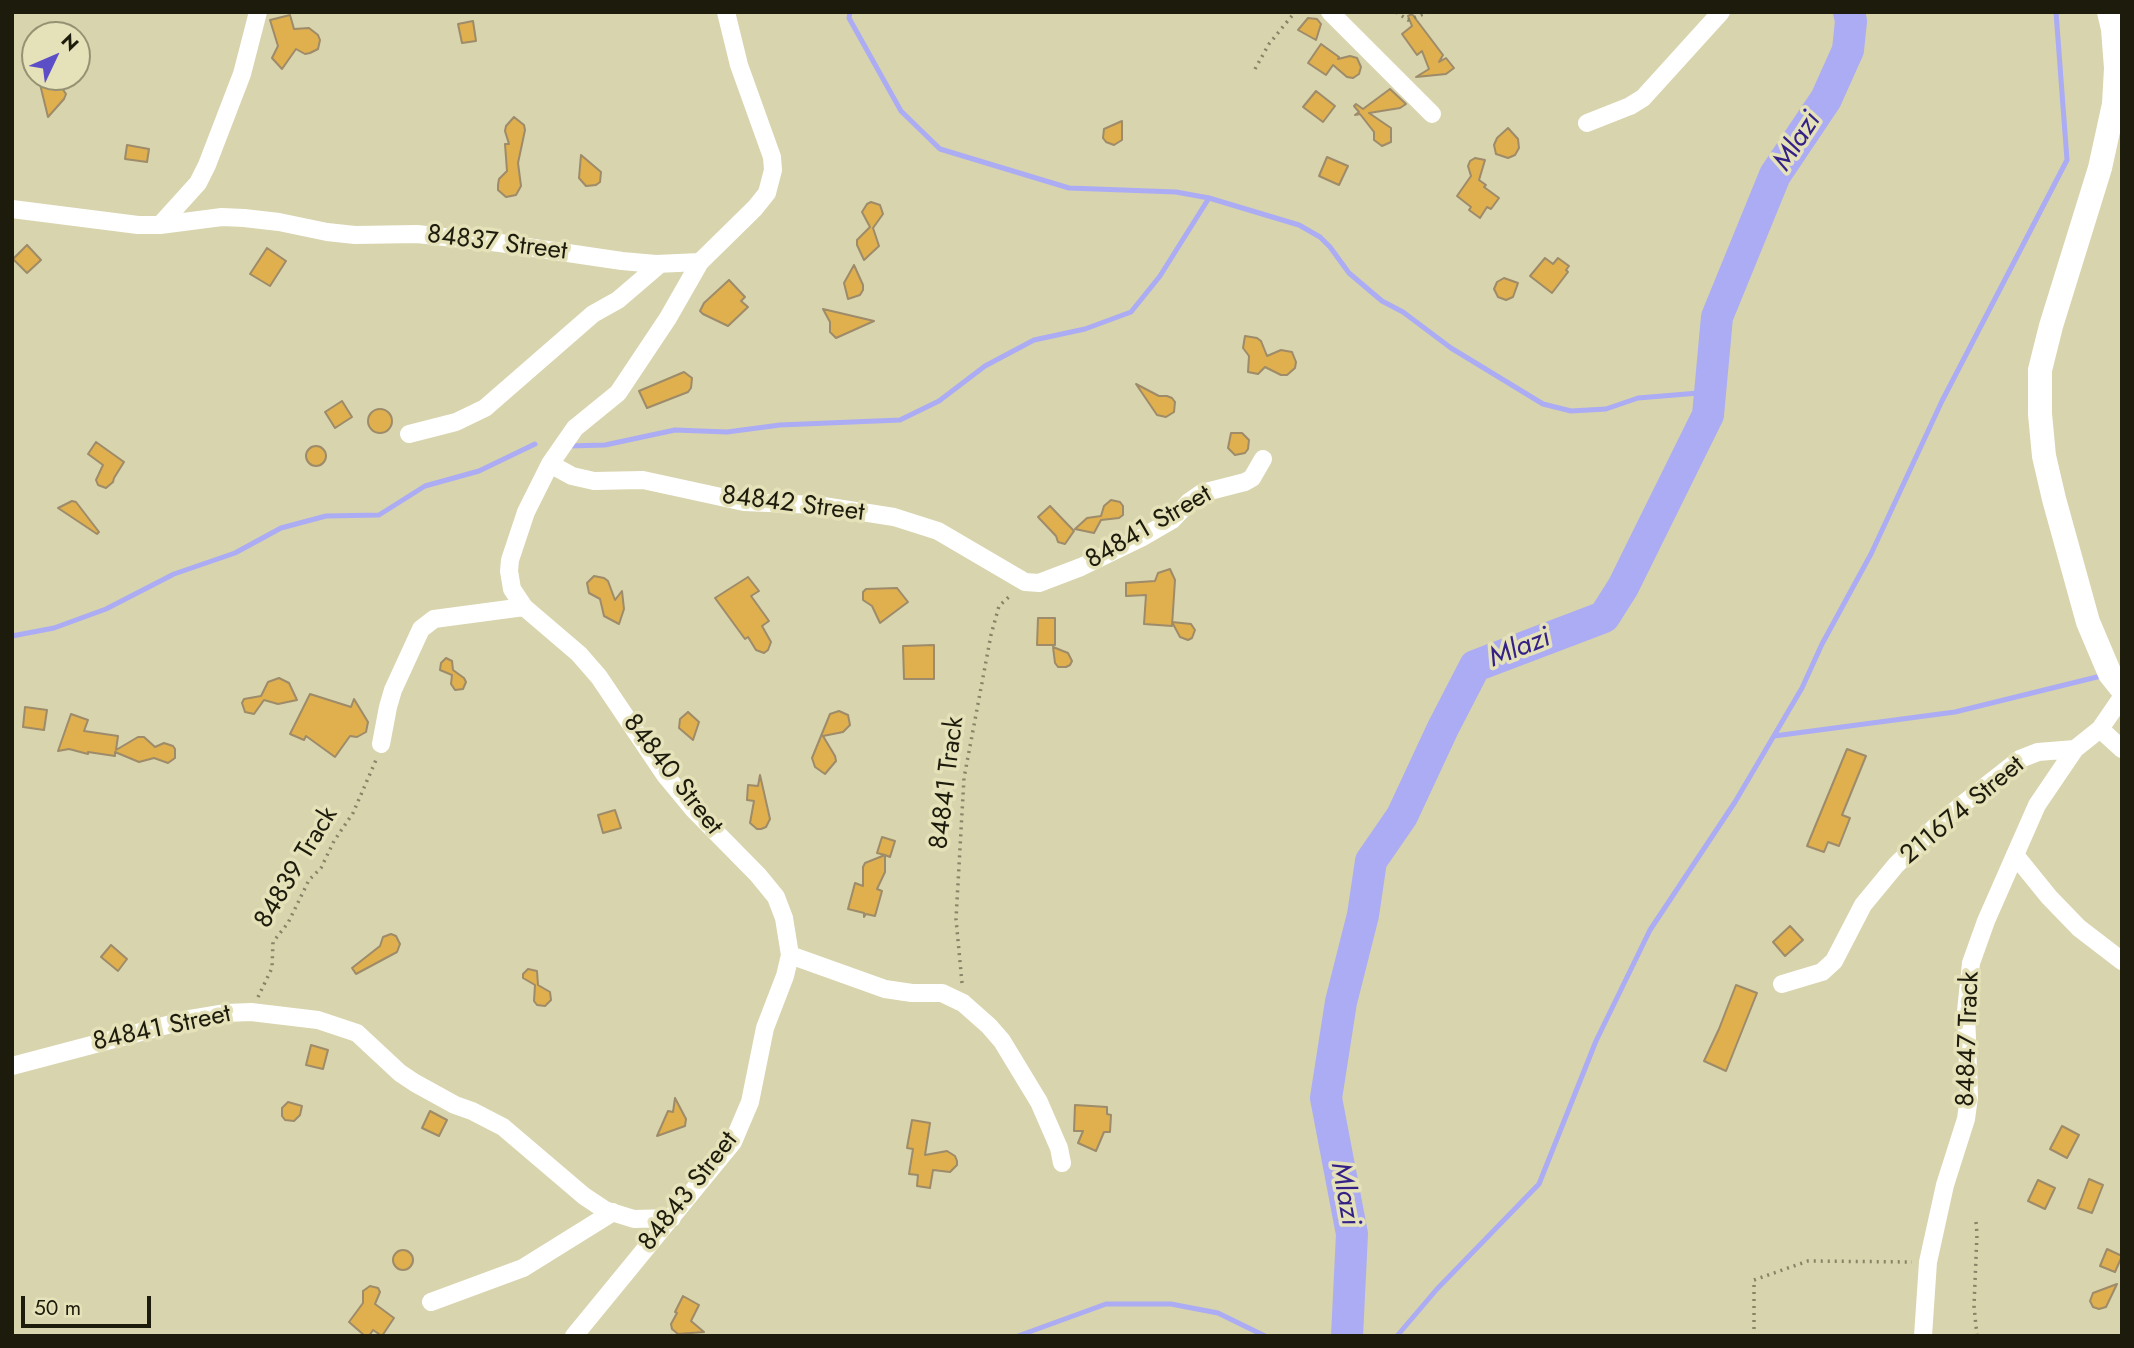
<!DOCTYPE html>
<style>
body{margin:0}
#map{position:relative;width:2134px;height:1348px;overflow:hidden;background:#d8d4ad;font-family:Jost,sans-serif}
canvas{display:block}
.frame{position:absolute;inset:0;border:14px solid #1c1b0c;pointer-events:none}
.north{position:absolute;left:21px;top:21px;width:70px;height:70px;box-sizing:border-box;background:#e5e1b9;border:2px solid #959274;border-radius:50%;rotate:46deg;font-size:19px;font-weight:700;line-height:28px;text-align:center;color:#1c1b0c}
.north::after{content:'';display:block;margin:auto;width:24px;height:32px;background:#5b4ec6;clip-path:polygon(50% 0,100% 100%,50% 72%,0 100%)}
.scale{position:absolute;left:21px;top:1296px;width:130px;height:32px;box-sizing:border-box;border:4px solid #1c1b0c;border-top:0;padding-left:9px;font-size:21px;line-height:24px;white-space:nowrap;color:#1c1b0c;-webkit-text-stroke:5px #e5e1b9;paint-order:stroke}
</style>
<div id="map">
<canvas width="2134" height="1348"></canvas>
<div class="frame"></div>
<div class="north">N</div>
<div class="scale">50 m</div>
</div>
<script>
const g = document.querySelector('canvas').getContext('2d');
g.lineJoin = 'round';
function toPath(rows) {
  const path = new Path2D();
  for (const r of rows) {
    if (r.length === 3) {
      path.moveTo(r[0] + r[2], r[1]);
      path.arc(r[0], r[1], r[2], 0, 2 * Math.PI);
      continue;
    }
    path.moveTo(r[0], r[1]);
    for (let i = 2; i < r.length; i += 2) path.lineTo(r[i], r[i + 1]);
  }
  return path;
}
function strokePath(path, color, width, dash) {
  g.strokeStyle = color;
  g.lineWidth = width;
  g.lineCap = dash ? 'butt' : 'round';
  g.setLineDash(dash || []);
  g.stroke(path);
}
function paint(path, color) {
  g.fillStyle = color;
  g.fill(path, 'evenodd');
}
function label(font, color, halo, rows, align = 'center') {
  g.font = font + ' Jost,sans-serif';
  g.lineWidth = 7;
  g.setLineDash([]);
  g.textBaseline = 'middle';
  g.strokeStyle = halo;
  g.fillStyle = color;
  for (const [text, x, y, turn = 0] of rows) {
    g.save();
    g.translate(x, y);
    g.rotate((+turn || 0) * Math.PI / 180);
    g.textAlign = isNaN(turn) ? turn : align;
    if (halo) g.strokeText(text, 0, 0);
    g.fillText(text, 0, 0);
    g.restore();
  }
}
strokePath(toPath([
 [850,12,849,18,901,111,940,149,1069,188,1176,192,1209,198,1299,225,1320,237,1330,247,1349,273,1382,301,1403,312,1451,348,1543,404,1571,411,1606,409,1638,398,1711,392],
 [568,446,605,445,675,430,727,432,780,425,900,420,939,401,985,366,1034,340,1085,329,1131,312,1160,276,1209,198],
 [12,636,54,628,106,609,174,574,235,553,281,528,326,516,379,515,425,486,479,471,535,444],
 [1774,736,1955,712,2105,675],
 [1018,1336,1106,1304,1171,1304,1218,1313,1265,1336],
 [1397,1336,1437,1289,1539,1184,1596,1041,1650,930,1735,802,1802,688,1822,644,1871,554,1942,401,2067,160,2056,12]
]), '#abacf4', 5);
strokePath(toPath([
 [1347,1336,1352,1234,1326,1098,1341,1002,1363,915,1371,861,1402,816,1443,728,1475,666,1604,617,1623,587,1708,415,1717,317,1775,175,1826,99,1848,50,1851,21,1849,12]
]), '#abacf4', 32);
const building = toPath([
 [1412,14,1443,55,1439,62,1446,58,1454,68,1446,74,1416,77,1429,69,1422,51,1417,55,1402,34,1412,26,1408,16,1412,14],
 [290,15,294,29,309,28,318,35,320,40,318,49,310,53,305,54,296,49,282,69,272,58,278,46,270,20,290,15],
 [1308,18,1317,19,1321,24,1316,40,1298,30,1308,18],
 [473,21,476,41,462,43,458,24,473,21],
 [1321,44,1339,57,1338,59,1350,56,1357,58,1361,67,1359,74,1353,78,1347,77,1333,65,1326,75,1308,63,1321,44],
 [39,80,60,85,66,94,64,99,48,117,39,80],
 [1390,89,1406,104,1400,108,1369,113,1391,128,1391,142,1382,146,1374,140,1374,132,1360,114,1355,115,1359,112,1354,106,1356,104,1363,109,1390,89],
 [1316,91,1335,106,1323,122,1303,107,1316,91],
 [514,117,524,125,525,130,518,163,521,186,516,195,506,197,498,190,498,185,499,179,507,171,505,144,509,144,505,131,506,126,514,117],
 [1122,121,1122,140,1114,145,1106,142,1103,138,1104,129,1122,121],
 [1508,128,1518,139,1519,148,1515,155,1508,158,1496,154,1494,145,1497,138,1508,128],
 [127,145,149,149,147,162,125,159,127,145],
 [581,155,601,172,600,182,596,185,586,186,579,178,581,155],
 [1327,157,1348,166,1339,185,1319,176,1327,157],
 [1475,158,1485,160,1479,180,1486,185,1484,187,1499,198,1491,209,1487,207,1480,218,1469,210,1471,207,1457,196,1471,176,1468,166,1470,161,1475,158],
 [871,202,880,205,883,214,873,228,879,246,864,260,857,245,857,240,870,227,862,212,867,204,871,202],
 [27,245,41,260,27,273,13,259,27,245],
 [267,248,286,261,270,286,250,274,267,248],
 [1545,258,1553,264,1558,258,1569,266,1566,270,1568,272,1552,293,1530,276,1545,258],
 [854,265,863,285,863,290,860,295,848,299,844,283,854,265],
 [1504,278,1518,283,1513,297,1506,300,1498,297,1494,289,1497,282,1504,278],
 [729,280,745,297,741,301,748,307,728,326,703,314,700,311,704,303,729,280],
 [823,309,874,321,836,338,830,332,830,322,823,309],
 [1245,336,1257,338,1261,341,1267,356,1281,350,1292,352,1296,362,1295,368,1287,375,1281,375,1265,367,1258,374,1248,372,1249,356,1243,348,1245,336],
 [684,372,692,378,691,388,688,392,647,408,639,391,684,372],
 [1136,384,1159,396,1167,396,1172,398,1175,402,1174,412,1166,417,1157,415,1136,384],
 [342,401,352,417,335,428,325,412,342,401],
 [380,421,12],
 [1231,433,1242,433,1249,440,1248,449,1245,453,1235,455,1228,448,1231,433],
 [96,442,124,462,114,478,113,482,106,488,98,485,96,480,103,465,88,454,96,442],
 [316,456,10],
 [1111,500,1120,502,1123,506,1123,515,1119,518,1101,520,1094,533,1075,529,1087,518,1101,516,1104,506,1111,500],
 [72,501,76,502,99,532,97,534,58,508,72,501],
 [1050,506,1074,531,1065,544,1058,542,1056,536,1038,517,1050,506],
 [1170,569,1175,580,1172,626,1144,624,1146,595,1126,596,1126,583,1155,581,1158,573,1170,569],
 [594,576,604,578,608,581,615,600,622,591,624,609,619,624,604,616,600,599,589,593,587,583,594,576],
 [748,577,759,591,751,596,769,621,762,626,771,642,768,650,764,653,756,650,748,637,745,639,715,598,748,577],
 [897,588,908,602,880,623,872,606,863,600,863,592,866,589,897,588],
 [1038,618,1055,618,1055,645,1037,645,1038,618],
 [1172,622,1191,624,1195,630,1192,638,1188,640,1180,637,1172,622],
 [934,645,934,679,904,679,903,646,934,645],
 [1053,647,1068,653,1072,661,1070,665,1066,667,1058,667,1055,663,1053,647],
 [446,658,452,661,453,670,464,678,466,682,463,689,455,690,451,684,452,675,440,670,441,663,446,658],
 [279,678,289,683,297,700,278,704,264,700,254,714,245,712,242,703,244,699,261,696,268,682,279,678],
 [310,694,351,707,354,699,368,722,366,732,357,737,350,736,335,757,306,736,304,740,290,734,310,694],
 [25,707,47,710,44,730,23,727,25,707],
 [839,711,848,715,850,725,843,732,823,736,835,756,836,761,825,774,815,767,812,758,830,714,839,711],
 [688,712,699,722,693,740,679,728,680,719,688,712],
 [71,714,88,720,84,731,118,736,116,750,138,737,144,737,155,747,164,743,173,746,175,749,175,758,168,763,154,758,139,762,115,752,115,756,88,752,88,754,69,749,58,751,71,714],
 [1847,749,1866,756,1842,815,1850,818,1839,846,1828,842,1824,852,1807,846,1847,749],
 [760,775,770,819,766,827,761,829,757,829,750,823,754,801,747,800,748,785,758,786,760,775],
 [615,810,621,828,603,833,598,815,615,810],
 [882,837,895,841,890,857,885,855,885,872,877,889,882,891,875,916,866,914,864,917,864,913,848,909,855,883,863,886,863,867,865,863,885,855,877,853,882,837],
 [1790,926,1803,940,1785,956,1773,942,1790,926],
 [391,934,396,936,400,944,397,952,356,974,352,968,380,946,383,937,391,934],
 [111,945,127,959,118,971,101,957,111,945],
 [528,969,537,971,538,985,550,992,551,1000,545,1006,537,1005,534,1001,535,985,523,978,523,974,528,969],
 [1736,985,1757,993,1726,1071,1704,1061,1719,1029,1736,985],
 [311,1045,328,1050,323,1069,306,1065,311,1045],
 [675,1098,686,1119,685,1126,657,1136,668,1111,673,1112,675,1098],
 [288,1102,302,1106,300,1115,294,1121,285,1120,282,1116,282,1108,288,1102],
 [1075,1105,1107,1107,1107,1114,1111,1115,1110,1132,1104,1132,1096,1151,1078,1143,1083,1131,1074,1131,1075,1105],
 [430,1111,447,1120,439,1136,422,1128,430,1111],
 [912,1120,930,1123,925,1155,947,1151,955,1156,957,1161,957,1165,950,1172,933,1170,930,1188,917,1186,918,1175,909,1174,913,1149,907,1148,912,1120],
 [2062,1126,2079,1135,2067,1158,2050,1149,2062,1126],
 [2089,1179,2103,1185,2092,1213,2078,1208,2089,1179],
 [2038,1180,2055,1188,2045,1209,2028,1201,2038,1180],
 [2107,1249,2122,1256,2115,1272,2100,1266,2107,1249],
 [403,1260,10],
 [2117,1284,2106,1307,2099,1309,2093,1307,2090,1301,2093,1293,2117,1284],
 [370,1286,378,1288,380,1292,375,1304,394,1318,382,1336,373,1330,369,1336,365,1336,349,1322,363,1303,363,1291,370,1286],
 [683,1296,699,1305,691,1321,704,1332,678,1334,672,1329,671,1324,677,1313,675,1312,683,1296]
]);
paint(building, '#e0b04e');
strokePath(building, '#9d8b69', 2);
strokePath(toPath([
 [1396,12,1408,20,1429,12],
 [1255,69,1269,44,1295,12],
 [962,983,956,919,964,778,991,635,999,606,1012,594],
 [258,997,272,968,273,942,288,923,309,880,321,868,334,841,353,813,376,760],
 [1976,1222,1977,1234,1974,1306,1977,1336],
 [1754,1336,1754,1280,1808,1261,1912,1262]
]), '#868467', 3.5, [2, 5]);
strokePath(toPath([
 [1330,12,1432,114],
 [1587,123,1630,106,1643,98,1721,12],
 [12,209,138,225,160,225,222,217,244,218,279,222,327,232,355,235,417,234,500,243,622,261,656,264,700,262,755,208,767,193,773,170,772,157,739,65,726,12],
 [160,225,198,183,207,165,242,74,258,12],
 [409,434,456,422,485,408,593,314,618,300,660,264],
 [550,464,572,476,594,481,643,480,744,502,817,505,894,517,938,531,1025,582,1039,583,1081,567,1141,538,1172,520,1189,502,1202,493,1245,482,1252,478,1263,459],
 [2100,729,2122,749],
 [381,744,388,707,393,690,421,629,434,619,524,607],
 [2015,855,2049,897,2079,928,2122,961],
 [790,955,885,989,912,993,942,993,963,1003,989,1026,1002,1041,1039,1102,1059,1148,1062,1163],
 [1782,984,1822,972,1834,961,1863,905,1896,865,1935,827,1963,804,2020,759,2038,752,2075,749],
 [12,1066,190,1019,226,1013,251,1012,318,1020,357,1033,400,1073,415,1083,455,1105,472,1111,503,1127,584,1196,605,1210,634,1219,672,1218],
 [431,1302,523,1268,613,1212],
 [574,1336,733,1142,750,1102,765,1028,785,976,790,955,784,918,776,897,758,875,694,810,665,775,599,677,579,654,524,607,512,589,509,571,510,560,526,512,550,464,575,428,618,393,668,318,700,262],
 [1923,1336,1928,1262,1945,1185,1966,1119,1969,1097,1966,1011,1971,963,1986,921,2037,805,2075,749,2100,729,2122,697]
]), '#fff', 18);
strokePath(toPath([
 [2109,12,2113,29,2116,68,2114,104,2100,168,2051,326,2040,370,2040,414,2044,456,2054,499,2088,622,2110,674,2122,689]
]), '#fff', 24);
label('26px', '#1c1b0c', '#e5e1b9', [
 ["84837 Street",497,244,7],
 ["84842 Street",793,505,7],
 ["84841 Street",1149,528,-30],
 ["84840 Street",672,775,52],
 ["84841 Track",948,783,-83],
 ["211674 Street",1963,811,-40],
 ["84839 Track",297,868,-59],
 ["84841 Street",162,1029,-12],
 ["84847 Track",1969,1039,-88],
 ["84843 Street",689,1192,-52]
]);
label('italic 28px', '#342186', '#e5e1b9', [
 ["Mlazi",1798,142,-57],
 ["Mlazi",1520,649,-21],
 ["Mlazi",1344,1194,80]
]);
</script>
